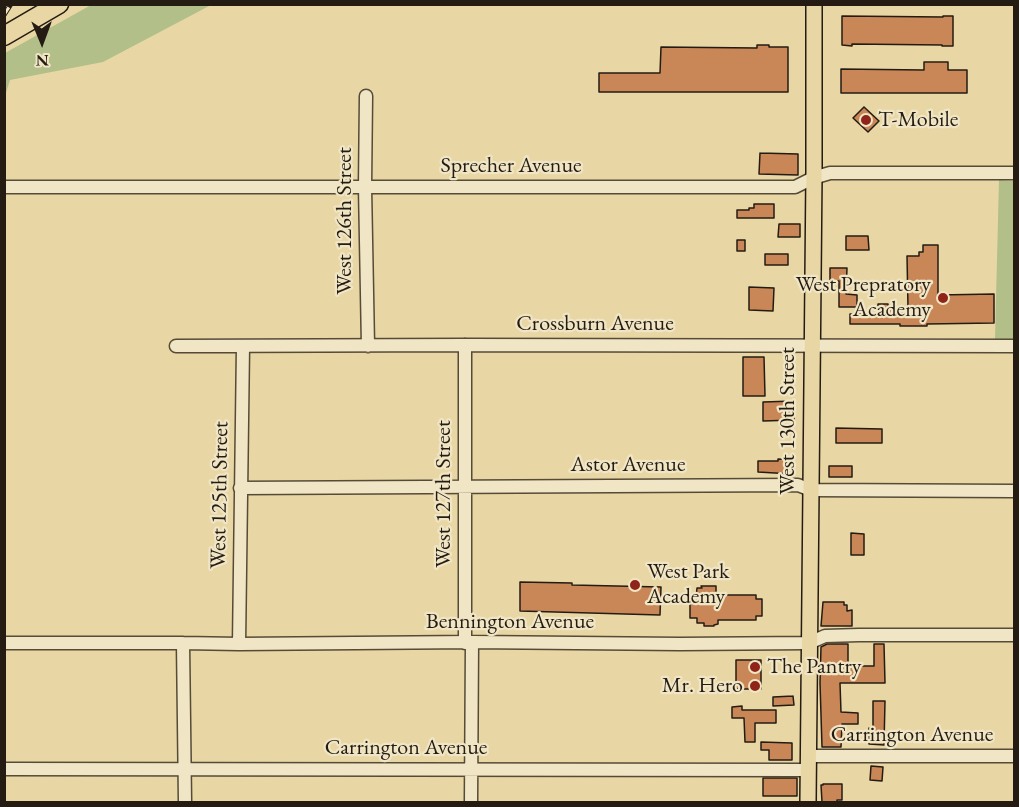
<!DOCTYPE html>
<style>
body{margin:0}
#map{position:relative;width:1019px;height:807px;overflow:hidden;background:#e8d7a4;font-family:"EB Garamond",serif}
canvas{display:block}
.frame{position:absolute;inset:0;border:6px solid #241c13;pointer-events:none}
.north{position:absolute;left:12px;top:12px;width:60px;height:60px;-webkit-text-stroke:4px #f0e5c4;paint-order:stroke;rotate:179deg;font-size:16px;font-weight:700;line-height:24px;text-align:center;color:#241c13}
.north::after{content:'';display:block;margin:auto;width:21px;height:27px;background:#241c13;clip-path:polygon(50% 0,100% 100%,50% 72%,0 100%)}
</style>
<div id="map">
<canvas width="1019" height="807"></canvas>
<div class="frame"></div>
<div class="north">N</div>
</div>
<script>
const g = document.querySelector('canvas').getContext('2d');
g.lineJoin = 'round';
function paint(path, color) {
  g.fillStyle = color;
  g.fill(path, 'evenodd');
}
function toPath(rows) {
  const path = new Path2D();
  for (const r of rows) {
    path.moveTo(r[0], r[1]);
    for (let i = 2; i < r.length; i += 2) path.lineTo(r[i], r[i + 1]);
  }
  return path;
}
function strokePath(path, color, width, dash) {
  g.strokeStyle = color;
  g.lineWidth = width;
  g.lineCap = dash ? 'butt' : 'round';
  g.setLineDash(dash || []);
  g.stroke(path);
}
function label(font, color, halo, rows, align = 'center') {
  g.font = font + ' "EB Garamond",serif';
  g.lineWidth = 4.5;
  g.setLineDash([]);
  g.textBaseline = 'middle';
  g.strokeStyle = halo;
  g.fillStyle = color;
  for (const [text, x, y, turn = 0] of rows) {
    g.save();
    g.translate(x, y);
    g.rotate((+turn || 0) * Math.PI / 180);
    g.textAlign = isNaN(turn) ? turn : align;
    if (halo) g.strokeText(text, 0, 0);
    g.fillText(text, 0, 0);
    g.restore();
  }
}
paint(toPath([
 [91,5,211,5,103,62,10,80,5,96,5,53],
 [999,180,1014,181,1014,339,995,339]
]), '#b2bf89');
const building = toPath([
 [842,16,943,17,943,16,953,16,953,46,942,46,942,45,852,44,852,46,842,45,842,16],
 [757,45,769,45,769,47,788,47,788,92,599,92,599,73,660,73,661,47,757,48,757,45],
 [924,62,948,62,948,70,967,70,967,93,841,93,841,69,924,70,924,62],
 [864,107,879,121,868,132,853,118,864,107],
 [760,153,798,154,798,175,759,174,760,153],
 [754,204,774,204,774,218,737,218,737,210,749,210,749,208,754,208,754,204],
 [779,224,800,224,800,237,778,237,779,224],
 [846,236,868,236,869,250,846,250,846,236],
 [737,240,745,240,745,251,737,251,737,240],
 [923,245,938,245,938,295,994,294,994,323,927,324,927,326,900,326,900,324,850,324,850,314,878,314,878,304,888,304,888,308,908,308,907,256,919,256,919,252,923,252,923,245],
 [765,254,788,254,788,265,765,265,765,254],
 [830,268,847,268,846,294,857,295,857,307,839,307,839,281,830,281,830,268],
 [749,287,774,288,773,311,749,310,749,287],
 [743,357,764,357,765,396,743,396,743,357],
 [794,401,794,420,763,421,763,402,794,401],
 [836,428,882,429,882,443,836,443,836,428],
 [778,459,793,460,792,474,758,472,758,461,778,461,778,459],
 [829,466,852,466,852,477,829,477,829,466],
 [851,533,864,534,864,555,851,555,851,533],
 [520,582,572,583,572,585,661,587,660,615,520,611,520,582],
 [701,586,716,586,716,595,756,595,756,599,762,599,762,616,756,616,756,620,718,620,718,624,714,625,714,626,704,626,704,623,697,623,697,618,690,618,690,597,696,597,697,588,702,588,701,586],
 [823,602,844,602,844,605,847,605,847,611,852,610,852,626,821,626,823,602],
 [827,644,848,644,848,666,874,666,874,644,884,644,885,683,840,683,841,712,858,713,858,724,842,724,841,747,822,747,820,683,821,647,827,644],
 [736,660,761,660,761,689,736,689,736,660],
 [793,696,794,705,773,706,773,697,793,696],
 [873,701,885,701,884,745,869,744,869,728,873,729,873,701],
 [742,706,742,710,776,710,776,723,755,723,755,742,745,742,744,718,732,718,732,707,742,706],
 [761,742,792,743,792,760,769,760,769,750,761,750,761,742],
 [871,766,883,767,882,781,870,780,871,766],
 [763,778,797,778,797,796,763,796,763,778],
 [823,784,842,784,842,800,837,800,837,802,822,802,821,785,823,785,823,784]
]);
paint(building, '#c98657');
strokePath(building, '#241c13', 1.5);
const minor = toPath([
 [366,96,365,187,368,346],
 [4,187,795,187,813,178,830,173,1014,173],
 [465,345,465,643],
 [176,346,465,345,1014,346],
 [240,488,798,485,811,490,1014,491],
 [4,643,183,643,239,644,472,642,680,644,809,643,825,636,859,635,1014,635],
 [183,643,185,802],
 [239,644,243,346],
 [809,756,1014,756],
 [4,769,808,770],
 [471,802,472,642]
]);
const major = toPath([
 [808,802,814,173,814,4]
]);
const highway = toPath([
 [4,36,59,4]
]);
strokePath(minor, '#554b37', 15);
strokePath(major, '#241c13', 18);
strokePath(highway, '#241c13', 21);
strokePath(minor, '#f0e5c4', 12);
strokePath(major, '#e8d7a4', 15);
strokePath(highway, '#e8d7a4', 18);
const rail = toPath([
 [4,15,11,4]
]);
strokePath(rail, '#241c13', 5);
strokePath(rail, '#f0e5c4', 3, [9]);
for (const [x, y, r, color] of [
 [866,120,6,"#8f2418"],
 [943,298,6,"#8f2418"],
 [635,585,6,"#8f2418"],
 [755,667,6,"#8f2418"],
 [755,686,6,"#8f2418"]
]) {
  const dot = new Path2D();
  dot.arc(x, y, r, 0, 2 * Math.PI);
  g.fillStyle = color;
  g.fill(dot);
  strokePath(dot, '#f0e5c4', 2);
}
label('22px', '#241c13', '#f0e5c4', [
 ["T-Mobile",878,120],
 ["West Prepratory",931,285,"right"],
 ["Academy",931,310,"right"],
 ["West Park",647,572],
 ["Academy",647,597],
 ["The Pantry",767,667],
 ["Mr. Hero",743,686,"right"]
], 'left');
label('22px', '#241c13', '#f0e5c4', [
 ["Sprecher Avenue",511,166],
 ["West 126th Street",345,221,-90],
 ["Crossburn Avenue",595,324],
 ["West 130th Street",788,421,-90],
 ["Astor Avenue",628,465],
 ["West 127th Street",444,494,-90],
 ["West 125th Street",220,495,-89],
 ["Bennington Avenue",510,622],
 ["Carrington Avenue",912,735],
 ["Carrington Avenue",406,748]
]);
</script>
